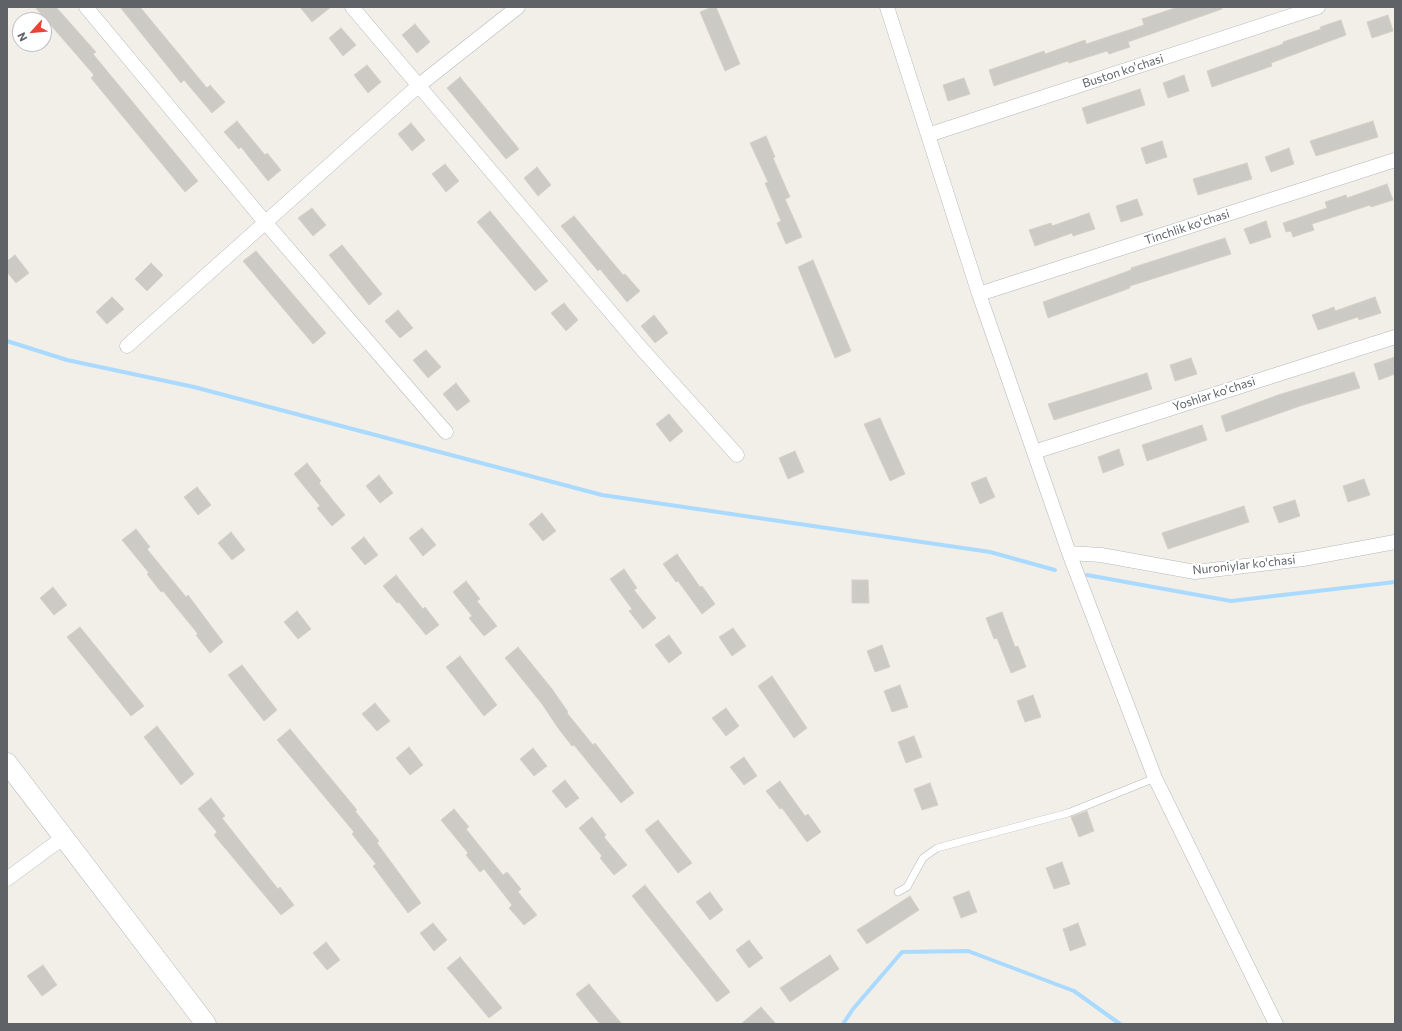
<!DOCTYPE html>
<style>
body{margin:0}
#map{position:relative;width:1402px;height:1031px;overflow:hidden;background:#f1efe8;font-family:Commissioner,sans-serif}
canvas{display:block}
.frame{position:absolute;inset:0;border:8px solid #5f6368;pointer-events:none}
.north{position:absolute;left:12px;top:12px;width:40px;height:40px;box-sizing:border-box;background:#fff;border:1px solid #bfc1c3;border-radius:50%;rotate:243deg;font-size:11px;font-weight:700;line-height:16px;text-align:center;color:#5f6368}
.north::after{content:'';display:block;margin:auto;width:14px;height:18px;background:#ea4335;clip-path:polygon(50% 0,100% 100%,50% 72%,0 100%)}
</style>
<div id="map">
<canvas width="1402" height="1031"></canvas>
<div class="frame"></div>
<div class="north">N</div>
</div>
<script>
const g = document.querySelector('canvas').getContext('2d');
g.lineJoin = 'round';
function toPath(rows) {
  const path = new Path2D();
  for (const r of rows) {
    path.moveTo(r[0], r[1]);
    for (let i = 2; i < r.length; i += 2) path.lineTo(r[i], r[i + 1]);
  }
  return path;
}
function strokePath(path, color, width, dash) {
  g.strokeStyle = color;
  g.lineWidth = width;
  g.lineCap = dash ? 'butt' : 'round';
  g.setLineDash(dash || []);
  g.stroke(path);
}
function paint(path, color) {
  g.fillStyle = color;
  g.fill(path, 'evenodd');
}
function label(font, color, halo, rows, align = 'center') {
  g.font = font + ' Commissioner,sans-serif';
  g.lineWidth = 4;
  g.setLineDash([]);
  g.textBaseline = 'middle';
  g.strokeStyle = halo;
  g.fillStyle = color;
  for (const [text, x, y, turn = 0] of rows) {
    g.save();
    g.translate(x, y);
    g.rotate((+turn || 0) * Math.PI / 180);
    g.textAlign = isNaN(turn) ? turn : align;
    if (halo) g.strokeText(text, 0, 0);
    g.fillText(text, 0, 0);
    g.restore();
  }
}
strokePath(toPath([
 [7,341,67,360,194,387,602,495,990,552,1055,570],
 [1087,575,1231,601,1395,582],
 [843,1024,853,1009,902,952,968,951,1074,991,1120,1024]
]), '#aadaff', 4);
const building = toPath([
 [35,7,56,7,96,52,93,54,198,181,185,192,91,78,94,75,35,7],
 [120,7,140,7,207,88,210,85,225,102,212,113,184,80,181,83,120,7],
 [300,7,331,7,312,22,300,7],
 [712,7,716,7,740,64,725,71,700,12,712,7],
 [1178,7,1222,7,1222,9,1128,42,1130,47,1109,54,1107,51,1069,63,1068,61,994,86,989,70,1044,51,1045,54,1085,40,1086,44,1144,25,1142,19,1178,7],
 [1388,15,1393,31,1372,38,1367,22,1388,15],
 [1341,20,1346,35,1271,63,1272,66,1212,87,1207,71,1283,44,1283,42,1321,29,1320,27,1341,20],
 [415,24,430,42,417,53,402,35,415,24],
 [341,28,356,45,343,56,329,38,341,28],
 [367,65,381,82,368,93,354,75,367,65],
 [1184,75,1189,91,1168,98,1163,83,1184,75],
 [460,77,519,149,506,159,447,88,460,77],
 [964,78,970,94,948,101,943,85,964,78],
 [1140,89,1145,105,1087,124,1082,108,1140,89],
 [237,121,265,155,267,153,281,170,268,181,241,147,239,149,224,132,237,121],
 [1373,121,1378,137,1316,156,1310,141,1373,121],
 [411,123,425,140,412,151,398,134,411,123],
 [766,136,775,157,773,158,790,197,785,199,802,237,786,244,777,223,781,221,765,183,768,182,750,143,766,136],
 [1162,141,1167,157,1146,164,1141,148,1162,141],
 [1289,148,1294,164,1271,172,1265,157,1289,148],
 [1247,163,1252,179,1198,195,1193,179,1247,163],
 [445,164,459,181,446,192,432,174,445,164],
 [537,167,551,185,538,196,524,178,537,167],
 [1387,184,1393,200,1371,207,1370,205,1312,224,1314,230,1293,237,1291,231,1286,232,1283,223,1327,208,1325,202,1346,195,1347,198,1387,184],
 [1137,199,1143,215,1121,222,1116,206,1137,199],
 [312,208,326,225,313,236,298,218,312,208],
 [490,211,548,281,535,291,477,222,490,211],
 [1089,213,1095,229,1073,236,1072,233,1035,246,1029,230,1051,223,1052,226,1089,213],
 [574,216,623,275,625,274,640,291,627,302,600,269,598,271,561,226,574,216],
 [1266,221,1271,237,1250,244,1244,229,1266,221],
 [1225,238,1231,254,1130,286,1130,288,1048,318,1043,302,1131,270,1131,268,1225,238],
 [342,245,382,294,369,305,329,255,342,245],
 [256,251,326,333,313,344,243,261,256,251],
 [15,255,29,273,16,283,7,272,7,261,15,255],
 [813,260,851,351,835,358,798,267,813,260],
 [151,263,163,275,147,291,135,279,151,263],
 [112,297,124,309,107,324,96,312,112,297],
 [1375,297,1381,313,1359,320,1358,317,1318,330,1312,315,1334,307,1335,311,1375,297],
 [564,303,578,320,566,331,551,313,564,303],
 [398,310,413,328,400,338,385,321,398,310],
 [654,315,668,333,655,343,641,326,654,315],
 [426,350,441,367,428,378,413,360,426,350],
 [1395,357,1395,374,1379,380,1374,364,1395,357],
 [1191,358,1197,374,1175,381,1170,365,1191,358],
 [1354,372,1360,388,1303,405,1226,432,1221,416,1278,395,1354,372],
 [1147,373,1152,389,1054,420,1048,404,1147,373],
 [456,383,470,401,457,411,443,394,456,383],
 [669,414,683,431,670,442,656,424,669,414],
 [880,418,905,474,890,481,864,424,880,418],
 [1202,425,1207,440,1147,461,1142,445,1202,425],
 [1119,449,1124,465,1103,473,1098,457,1119,449],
 [795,451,804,472,788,479,779,458,795,451],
 [307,463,321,481,319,483,345,515,332,526,317,508,320,506,294,474,307,463],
 [379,475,393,493,380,503,366,486,379,475],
 [986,477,995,497,980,504,971,483,986,477],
 [1364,479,1370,495,1348,502,1343,486,1364,479],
 [197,487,211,505,198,515,184,497,197,487],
 [1295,500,1300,516,1279,523,1273,507,1295,500],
 [1244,506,1249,522,1168,549,1162,533,1244,506],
 [542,513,556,531,543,541,529,524,542,513],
 [422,528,436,545,423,556,409,538,422,528],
 [136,529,150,547,147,549,186,597,188,595,223,642,210,653,196,635,198,634,163,591,161,592,147,574,149,573,122,540,136,529],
 [231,532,245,550,232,560,218,543,231,532],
 [364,537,378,555,365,565,351,548,364,537],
 [677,554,700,587,702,586,715,604,702,614,678,581,676,582,663,564,677,554],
 [624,569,637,588,634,590,656,618,643,629,629,611,632,609,610,579,624,569],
 [396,575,423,609,425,607,439,625,426,635,399,602,397,603,383,586,396,575],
 [852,580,868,580,869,603,852,603,852,580],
 [466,581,480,599,477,601,497,626,484,636,469,618,472,616,453,592,466,581],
 [53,587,67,605,54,615,40,598,53,587],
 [297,611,311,629,298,639,284,622,297,611],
 [1002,612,1015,647,1018,646,1026,667,1011,673,997,638,994,639,986,618,1002,612],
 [80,627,144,706,131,716,67,637,80,627],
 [733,628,746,646,732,656,719,637,733,628],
 [669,635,682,653,669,663,655,645,669,635],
 [882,645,890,667,875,672,867,651,882,645],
 [518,647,552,689,568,712,567,713,593,745,595,743,634,793,621,803,574,745,572,746,558,728,542,704,505,658,518,647],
 [460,656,497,705,484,716,446,667,460,656],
 [242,665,277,710,264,721,228,675,242,665],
 [772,676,807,728,794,738,758,686,772,676],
 [900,685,908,707,892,712,884,691,900,685],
 [1033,695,1041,717,1025,722,1017,701,1033,695],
 [375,703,390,721,377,731,362,714,375,703],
 [726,708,739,726,726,736,712,718,726,708],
 [157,726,194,774,181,785,144,737,157,726],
 [290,729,357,810,355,811,379,841,377,843,421,903,408,913,373,866,376,864,352,834,354,832,277,740,290,729],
 [914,736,922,757,906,763,898,742,914,736],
 [409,747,423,765,410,775,396,758,409,747],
 [533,748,547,766,534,776,520,759,533,748],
 [744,757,757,776,744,785,730,767,744,757],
 [565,780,579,798,566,808,552,791,565,780],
 [780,781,805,816,808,814,821,832,807,842,782,808,780,809,766,791,780,781],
 [930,783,938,805,922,810,914,789,930,783],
 [211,798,225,816,222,818,278,889,280,887,294,905,281,915,214,835,217,832,198,809,211,798],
 [454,809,469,827,466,829,503,875,507,872,521,889,518,892,537,915,524,925,509,908,512,905,484,869,480,872,466,855,468,853,441,820,454,809],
 [1087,811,1094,831,1079,837,1071,817,1087,811],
 [592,817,606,835,604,837,627,865,614,875,600,858,602,856,579,828,592,817],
 [658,820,692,863,678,873,645,830,658,820],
 [1062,862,1070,884,1054,889,1046,868,1062,862],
 [645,885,730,992,717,1002,632,896,645,885],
 [969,891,977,912,961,918,953,897,969,891],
 [710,892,723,910,710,920,696,902,710,892],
 [910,896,919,910,867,944,857,930,910,896],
 [433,923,447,940,434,951,420,933,433,923],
 [1078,923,1086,945,1070,951,1063,929,1078,923],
 [749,940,763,958,749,968,736,950,749,940],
 [326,942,340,960,327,970,313,953,326,942],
 [830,955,839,969,790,1002,780,988,830,955],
 [460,957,502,1008,489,1018,447,968,460,957],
 [43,965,57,985,42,996,27,976,43,965],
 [589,984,611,1011,622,1024,600,1024,590,1012,576,994,589,984],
 [761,1007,776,1024,741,1024,761,1007]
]);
paint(building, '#cccac5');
strokePath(building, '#d6d1c6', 1);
const lane = toPath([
 [898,892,907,887,923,858,937,848,1068,813,1155,778]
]);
const street = toPath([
 [86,7,265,222,446,432],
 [352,7,641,348,737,455],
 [887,7,979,294,1069,553,1155,778,1276,1024],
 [928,135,1318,7],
 [979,294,1395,160],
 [127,346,418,86,518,7],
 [1034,452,1395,337],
 [1069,553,1101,555,1195,572,1303,559,1395,542],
 [7,879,64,837]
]);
const secondary = toPath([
 [7,763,206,1024]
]);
strokePath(lane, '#b5b8bc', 8);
strokePath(street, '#b5b8bc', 15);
strokePath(secondary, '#b6babf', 21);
strokePath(lane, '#fff', 7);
strokePath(street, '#fff', 14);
strokePath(secondary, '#fff', 20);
label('12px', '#5f6368', '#fff', [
 ["Buston ko'chasi",1123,71,-18],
 ["Tinchlik ko'chasi",1187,227,-18],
 ["Yoshlar ko'chasi",1214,394,-18],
 ["Nuroniylar ko'chasi",1244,565,-6]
]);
</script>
